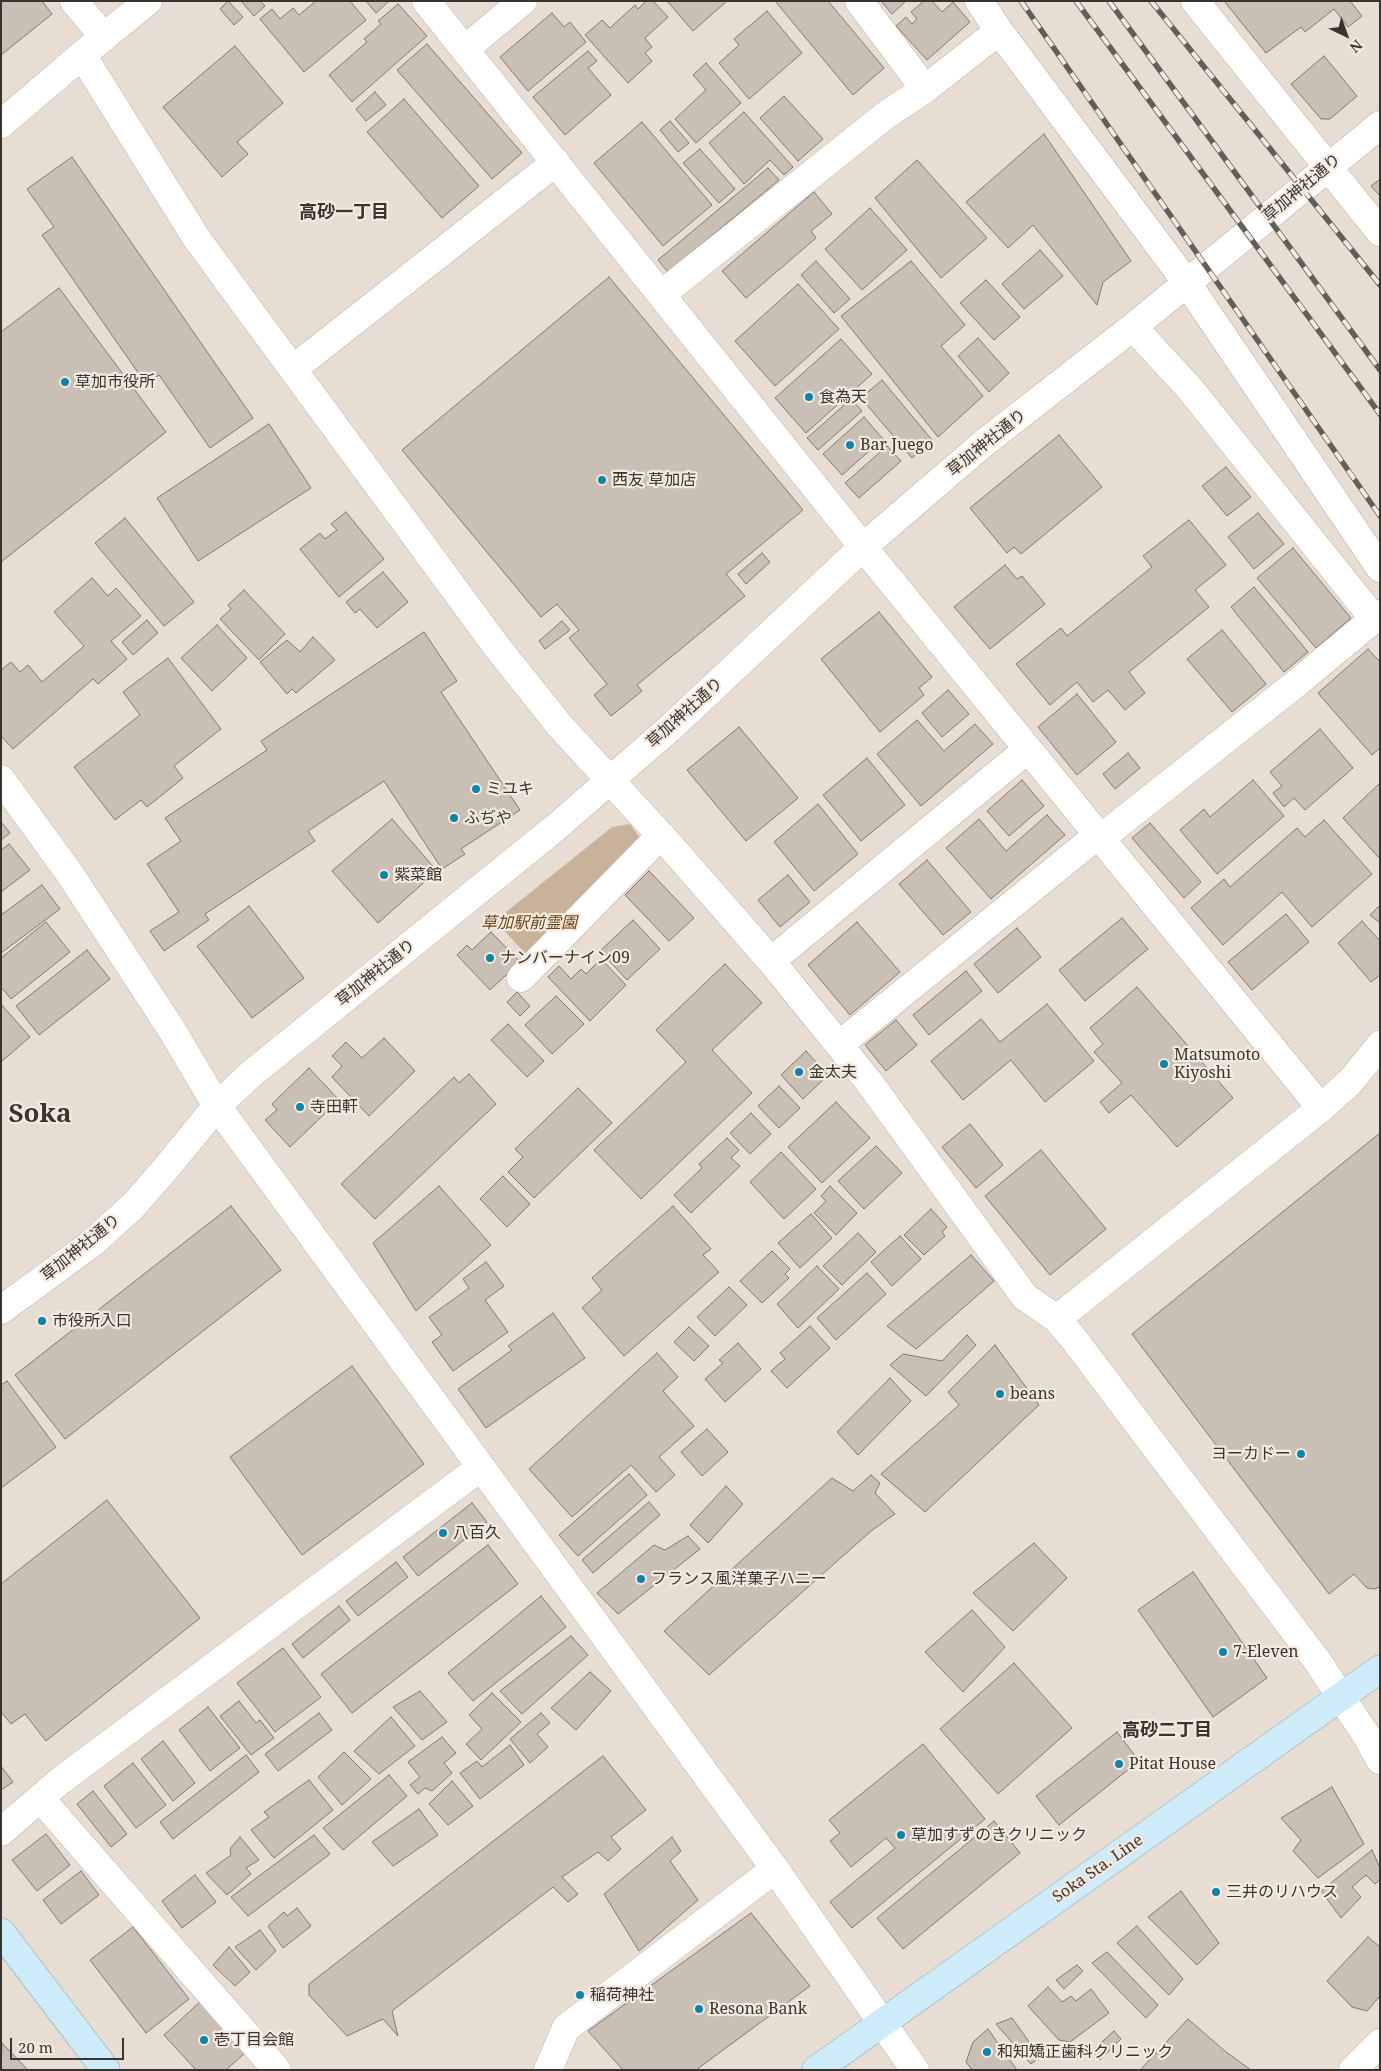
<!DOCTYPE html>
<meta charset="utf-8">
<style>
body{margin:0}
#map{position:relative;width:1381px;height:2071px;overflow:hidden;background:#e8ddd3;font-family:"Noto Serif",serif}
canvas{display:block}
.frame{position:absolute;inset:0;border:2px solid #383430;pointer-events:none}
.north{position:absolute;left:1321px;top:10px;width:50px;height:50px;-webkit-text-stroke:4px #f5eae0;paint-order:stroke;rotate:138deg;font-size:14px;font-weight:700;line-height:20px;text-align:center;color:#383430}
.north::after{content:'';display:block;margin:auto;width:18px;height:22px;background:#383430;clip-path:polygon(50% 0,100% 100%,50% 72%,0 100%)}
.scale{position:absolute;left:10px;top:2038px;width:114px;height:22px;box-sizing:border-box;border:2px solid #383430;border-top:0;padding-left:6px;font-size:15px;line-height:18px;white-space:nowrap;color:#383430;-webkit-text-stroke:4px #f5eae0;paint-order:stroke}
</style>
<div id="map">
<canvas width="1381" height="2071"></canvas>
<div class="frame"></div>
<div class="north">N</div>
<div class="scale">20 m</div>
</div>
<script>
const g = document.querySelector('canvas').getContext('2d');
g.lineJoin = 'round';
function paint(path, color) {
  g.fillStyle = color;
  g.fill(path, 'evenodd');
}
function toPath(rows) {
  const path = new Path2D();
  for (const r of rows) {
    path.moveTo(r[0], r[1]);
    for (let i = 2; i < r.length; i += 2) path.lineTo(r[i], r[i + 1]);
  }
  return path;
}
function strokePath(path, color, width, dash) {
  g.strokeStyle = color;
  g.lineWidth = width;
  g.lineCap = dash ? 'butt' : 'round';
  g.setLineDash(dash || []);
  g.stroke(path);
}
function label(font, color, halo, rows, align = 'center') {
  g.font = font + ' "Noto Serif","Noto Sans JP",serif';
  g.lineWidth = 4.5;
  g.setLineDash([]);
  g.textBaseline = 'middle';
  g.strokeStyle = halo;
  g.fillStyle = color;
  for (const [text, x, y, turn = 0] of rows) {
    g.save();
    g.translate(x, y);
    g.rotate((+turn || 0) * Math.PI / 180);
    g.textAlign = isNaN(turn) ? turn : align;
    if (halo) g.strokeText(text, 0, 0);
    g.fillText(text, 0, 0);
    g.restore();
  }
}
paint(toPath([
 [630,824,642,841,528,956,495,921,612,827]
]), '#c9b29a');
const building = toPath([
 [1,1,42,1,52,14,1,55,1,1],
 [228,1,243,17,234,25,220,9,228,1],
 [241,1,260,1,265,6,254,16,241,1],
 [316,1,350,1,366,20,304,72,260,19,272,9,280,19,293,8,299,15,316,1],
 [366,1,389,1,376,13,366,1],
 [646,1,653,1,668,17,645,38,652,47,645,53,652,61,628,83,585,35,602,20,610,28,635,5,638,9,646,1],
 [667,1,727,1,693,31,667,1],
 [775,1,828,1,884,68,853,95,775,1],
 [881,1,906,1,892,14,881,1],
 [924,1,932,1,942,12,953,2,970,22,927,60,896,26,906,17,912,24,917,19,911,12,924,1],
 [1224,1,1350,1,1362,16,1348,27,1334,9,1305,32,1301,27,1266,53,1224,1],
 [398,4,427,36,352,102,329,75,367,42,364,39,381,24,378,21,398,4],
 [767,11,802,53,749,99,719,63,739,45,734,39,767,11],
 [552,13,564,27,570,22,586,42,528,91,500,57,552,13],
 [427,44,522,153,492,179,397,70,427,44],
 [235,46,283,103,237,142,248,154,222,177,163,107,235,46],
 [588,51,597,61,588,68,611,95,565,135,533,97,588,51],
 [1324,56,1357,96,1330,119,1321,119,1291,84,1324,56],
 [706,63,741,103,696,143,675,119,706,90,693,75,706,63],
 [375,92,386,105,366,121,356,109,375,92],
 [784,96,823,139,798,161,760,118,784,96],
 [404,99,479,186,442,218,367,132,404,99],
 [744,112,793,167,784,175,770,160,744,184,709,143,744,112],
 [670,121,689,143,678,152,660,130,670,121],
 [642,122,712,205,663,246,594,163,642,122],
 [1044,134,1131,261,1103,282,1097,305,1033,225,1008,248,966,202,1044,134],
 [700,149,735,189,719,203,683,163,700,149],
 [72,157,253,418,210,448,159,375,146,384,42,235,54,227,27,189,72,157],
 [917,160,987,238,941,278,875,198,917,160],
 [768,168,779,180,668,272,658,260,768,168],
 [1380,179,1380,196,1371,186,1380,179],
 [814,192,832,214,811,231,816,238,746,298,722,271,814,192],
 [870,208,907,250,862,290,825,249,870,208],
 [1040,250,1063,276,1024,309,1002,284,1040,250],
 [816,261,850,299,834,313,801,275,816,261],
 [911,261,965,325,941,346,983,396,938,437,841,316,911,261],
 [609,277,803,510,726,574,745,596,637,685,642,691,611,716,594,695,607,684,569,638,579,630,557,604,541,617,402,450,609,277],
 [986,280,1020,317,994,340,960,303,986,280],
 [798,284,839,329,775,386,735,341,798,284],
 [59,288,166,432,1,562,1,332,59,288],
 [978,338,1009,373,989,392,958,356,978,338],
 [841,339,872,374,806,433,775,398,841,339],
 [882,380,932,440,912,458,861,398,882,380],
 [851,399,862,411,818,450,807,438,851,399],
 [864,417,883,439,842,475,823,454,864,417],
 [269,424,311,488,198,561,157,498,269,424],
 [1059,435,1102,487,1021,554,1014,547,1007,553,970,508,1059,435],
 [887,446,901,461,859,498,845,483,887,446],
 [1226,467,1251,497,1227,516,1202,486,1226,467],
 [346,512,384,559,339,597,300,549,320,533,325,539,337,530,331,524,346,512],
 [1258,513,1284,544,1254,569,1228,537,1258,513],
 [125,518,194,602,164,626,95,543,125,518],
 [1189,520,1226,565,1195,590,1209,607,1129,672,1145,693,1125,710,1108,690,1093,702,1077,682,1050,705,1016,664,1061,628,1067,636,1152,567,1143,556,1189,520],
 [1293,548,1351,618,1316,648,1257,578,1293,548],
 [762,553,770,562,746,584,738,574,762,553],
 [1005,565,1017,579,1022,576,1045,604,990,649,954,607,1005,565],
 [383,572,408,602,377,628,360,609,355,613,346,602,383,572],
 [92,578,108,596,116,588,141,616,111,641,127,659,98,684,93,679,13,749,1,736,1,670,11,662,20,672,28,665,42,682,84,646,54,612,92,578],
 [1254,587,1308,652,1284,672,1231,607,1254,587],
 [244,590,285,634,259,660,220,619,231,609,228,605,244,590],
 [879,612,932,677,919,688,924,695,880,732,821,659,879,612],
 [147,620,158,633,133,655,122,642,147,620],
 [562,621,570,630,545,649,539,641,562,621],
 [217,625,247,658,212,691,181,658,217,625],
 [1222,630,1266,684,1232,712,1187,659,1222,630],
 [424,632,457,681,441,692,520,810,461,849,465,854,442,869,384,781,308,831,315,841,205,914,209,920,164,951,150,931,179,912,147,864,181,841,165,818,267,750,261,741,424,632],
 [313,637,335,660,296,693,292,689,287,694,260,662,287,640,300,652,313,637],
 [1368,649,1380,662,1380,748,1372,755,1318,693,1368,649],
 [168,658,221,729,174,766,183,778,147,807,141,800,115,820,74,767,140,715,123,692,168,658],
 [948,690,969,714,942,737,922,713,948,690],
 [1077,694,1116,742,1077,775,1038,727,1077,694],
 [917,720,944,751,975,724,993,744,921,806,877,754,917,720],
 [739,727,798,798,746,841,687,770,739,727],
 [1320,729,1353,768,1305,810,1294,798,1284,807,1273,793,1282,786,1270,772,1320,729],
 [1128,753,1140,768,1115,789,1103,774,1128,753],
 [867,758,905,805,861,841,823,795,867,758],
 [1022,780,1044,806,1009,836,987,811,1022,780],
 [1253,780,1284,816,1217,874,1180,830,1204,809,1210,817,1253,780],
 [1380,783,1380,859,1343,818,1380,783],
 [818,804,858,854,814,891,774,842,818,804],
 [1047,815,1065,835,991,899,946,848,979,819,1006,851,1047,815],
 [392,819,437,871,378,923,332,871,392,819],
 [1324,820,1372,874,1312,927,1282,892,1223,945,1191,908,1224,879,1230,887,1297,828,1305,837,1324,820],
 [1,822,10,833,1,840,1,822],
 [1150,823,1201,882,1184,898,1132,838,1150,823],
 [9,844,30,870,1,892,1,850,9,844],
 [927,860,971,912,943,935,899,884,927,860],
 [649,871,694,918,669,941,625,895,649,871],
 [788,875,810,902,780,927,758,900,788,875],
 [42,885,60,909,1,953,1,915,42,885],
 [1380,905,1380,923,1370,915,1380,905],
 [249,906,304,978,252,1018,197,946,249,906],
 [1286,914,1309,942,1252,990,1228,962,1286,914],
 [1122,918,1148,949,1085,1001,1059,970,1122,918],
 [633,920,660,949,627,980,600,951,633,920],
 [1362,921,1380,941,1380,975,1371,982,1338,943,1362,921],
 [46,922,70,952,11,999,1,987,1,958,46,922],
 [857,922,900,972,850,1015,808,965,857,922],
 [1017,928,1041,957,998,993,974,964,1017,928],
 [491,932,520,962,490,990,457,955,467,945,472,950,491,932],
 [87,950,110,979,39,1035,16,1006,87,950],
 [601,959,626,985,590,1021,548,977,559,966,571,979,581,969,586,974,601,959],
 [725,964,762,1003,712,1050,752,1093,641,1199,594,1150,686,1062,656,1030,725,964],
 [966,971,982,991,929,1035,913,1015,966,971],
 [1137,987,1233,1098,1177,1147,1131,1095,1109,1113,1100,1102,1122,1083,1094,1052,1103,1044,1090,1028,1137,987],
 [517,992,530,1006,520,1016,507,1002,517,992],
 [556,996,584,1024,552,1054,525,1025,556,996],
 [1,1004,30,1037,1,1062,1,1004],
 [1047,1004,1094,1061,1045,1102,1011,1060,963,1100,931,1061,981,1019,1000,1042,1047,1004],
 [896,1020,917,1045,886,1071,865,1045,896,1020],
 [508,1024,544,1061,527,1077,491,1040,508,1024],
 [384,1038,415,1071,369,1116,332,1077,342,1066,332,1056,346,1042,362,1058,384,1038],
 [806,1051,828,1075,803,1099,781,1075,806,1051],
 [309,1068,339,1100,290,1147,265,1120,277,1110,272,1104,309,1068],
 [469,1074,496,1104,375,1219,341,1184,454,1077,459,1083,469,1074],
 [779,1086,800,1108,779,1128,758,1106,779,1086],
 [578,1088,612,1123,534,1198,508,1172,523,1157,515,1149,578,1088],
 [836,1102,870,1138,822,1183,788,1147,836,1102],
 [751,1113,771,1134,750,1154,730,1133,751,1113],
 [970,1124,1003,1165,976,1188,942,1147,970,1124],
 [1380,1133,1380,1587,1374,1589,1367,1588,1354,1574,1329,1594,1132,1334,1380,1133],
 [727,1138,739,1150,731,1158,740,1166,691,1213,674,1195,702,1168,699,1164,727,1138],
 [876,1146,902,1173,864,1209,838,1181,876,1146],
 [1041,1150,1106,1229,1050,1275,985,1196,1041,1150],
 [781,1152,816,1189,784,1219,750,1182,781,1152],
 [503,1176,530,1204,507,1227,480,1199,503,1176],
 [439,1186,491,1245,416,1311,373,1243,439,1186],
 [830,1186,857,1213,836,1235,814,1213,826,1201,821,1196,830,1186],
 [231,1206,281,1270,65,1439,15,1375,231,1206],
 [673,1206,711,1249,703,1255,719,1272,624,1356,582,1308,602,1290,592,1278,673,1206],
 [931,1209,947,1227,942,1232,945,1236,924,1255,904,1235,931,1209],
 [811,1214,832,1238,800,1268,778,1243,811,1214],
 [858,1233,876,1252,842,1285,823,1266,858,1233],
 [900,1236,921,1259,892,1286,871,1262,900,1236],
 [772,1251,790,1269,785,1274,789,1278,762,1303,740,1281,772,1251],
 [971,1255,994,1281,916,1349,887,1326,971,1255],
 [486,1262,504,1286,485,1300,508,1332,453,1371,432,1342,442,1335,429,1317,469,1288,463,1279,486,1262],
 [817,1266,839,1289,798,1328,777,1304,817,1266],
 [867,1273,886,1294,836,1340,817,1318,867,1273],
 [729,1287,747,1305,715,1336,697,1317,729,1287],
 [553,1313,585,1358,486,1428,458,1389,512,1350,508,1346,553,1313],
 [810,1326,830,1348,787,1388,771,1371,785,1359,780,1353,810,1326],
 [689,1327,709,1346,694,1361,674,1342,689,1327],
 [967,1335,976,1345,926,1396,890,1365,903,1354,942,1361,967,1335],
 [738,1343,761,1369,725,1402,705,1379,723,1363,719,1360,738,1343],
 [995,1345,1039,1405,925,1512,881,1474,959,1405,948,1392,995,1345],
 [657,1353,678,1377,663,1391,694,1426,659,1457,675,1475,656,1492,631,1465,572,1517,529,1469,657,1353],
 [352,1366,424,1464,302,1555,230,1457,352,1366],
 [890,1378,911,1401,858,1455,837,1432,890,1378],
 [7,1381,56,1447,1,1488,1,1385,7,1381],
 [707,1429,728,1452,702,1476,681,1452,707,1429],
 [629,1474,647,1495,578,1556,559,1535,629,1474],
 [871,1475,880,1483,875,1493,895,1514,871,1531,709,1675,664,1631,832,1478,853,1491,871,1475],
 [726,1486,743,1504,708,1543,690,1525,726,1486],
 [107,1500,200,1618,46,1741,25,1714,11,1724,1,1712,1,1584,107,1500],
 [649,1502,660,1515,593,1573,582,1560,649,1502],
 [472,1503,487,1522,418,1576,403,1557,472,1503],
 [688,1536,700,1549,618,1614,597,1593,654,1545,665,1550,688,1536],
 [1034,1543,1067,1578,1013,1631,973,1593,1034,1543],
 [488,1545,518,1584,352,1713,321,1674,488,1545],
 [396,1562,408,1577,358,1616,346,1601,396,1562],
 [1193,1572,1267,1678,1213,1717,1138,1610,1193,1572],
 [541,1596,566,1627,473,1701,448,1673,541,1596],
 [339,1606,350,1620,303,1658,292,1644,339,1606],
 [972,1610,1005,1647,963,1692,925,1652,972,1610],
 [571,1636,588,1655,522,1714,500,1691,571,1636],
 [283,1648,321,1697,275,1732,237,1683,283,1648],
 [1014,1663,1072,1728,998,1794,940,1729,1014,1663],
 [590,1672,611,1691,576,1730,551,1708,590,1672],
 [420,1691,447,1722,422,1740,393,1707,420,1691],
 [492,1693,521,1722,481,1760,466,1744,482,1729,469,1715,492,1693],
 [239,1701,256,1723,260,1720,274,1738,251,1755,220,1716,239,1701],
 [208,1707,240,1748,210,1771,179,1730,208,1707],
 [319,1713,332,1730,278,1771,265,1754,319,1713],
 [541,1713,550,1723,537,1734,548,1747,530,1763,510,1739,541,1713],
 [391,1717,415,1746,379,1774,354,1751,391,1717],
 [1117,1732,1139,1761,1059,1825,1036,1796,1117,1732],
 [442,1737,456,1753,444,1763,452,1773,432,1791,425,1788,418,1794,410,1785,420,1777,408,1762,442,1737],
 [163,1741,195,1783,173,1801,141,1759,163,1741],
 [923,1744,985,1819,852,1928,830,1902,895,1848,886,1838,851,1867,830,1841,840,1833,829,1820,923,1744],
 [510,1745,524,1765,480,1799,460,1773,477,1761,482,1767,510,1745],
 [344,1752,371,1779,342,1805,318,1777,344,1752],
 [246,1755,259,1772,173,1839,160,1822,246,1755],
 [603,1756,646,1810,611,1837,621,1849,608,1861,598,1852,562,1877,578,1894,568,1902,553,1887,392,2011,398,2036,383,2019,347,2036,309,1995,309,1984,603,1756],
 [133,1763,166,1805,136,1828,104,1786,133,1763],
 [1,1766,13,1782,1,1790,1,1766],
 [389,1775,407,1796,343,1850,323,1828,389,1775],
 [309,1780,333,1810,274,1858,251,1830,269,1817,264,1812,309,1780],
 [452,1781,473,1806,448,1825,429,1804,452,1781],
 [1332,1787,1364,1844,1318,1878,1293,1851,1301,1840,1281,1818,1332,1787],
 [93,1791,127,1834,111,1847,77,1804,93,1791],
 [419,1809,438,1835,393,1866,372,1842,419,1809],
 [994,1821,1020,1853,903,1949,877,1918,994,1821],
 [46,1834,70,1865,37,1891,12,1860,46,1834],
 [314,1835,330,1854,248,1916,231,1897,314,1835],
 [240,1837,259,1860,246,1868,251,1874,227,1895,206,1873,231,1855,230,1849,240,1837],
 [672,1837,681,1851,670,1861,698,1900,639,1951,604,1894,672,1837],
 [1372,1850,1380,1868,1380,1879,1375,1884,1366,1875,1352,1887,1361,1897,1341,1918,1321,1891,1372,1850],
 [81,1871,99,1895,61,1924,43,1900,81,1871],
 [195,1875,216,1902,182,1928,162,1901,195,1875],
 [1181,1891,1219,1943,1197,1965,1148,1917,1181,1891],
 [297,1908,311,1926,283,1948,268,1926,284,1912,287,1916,297,1908],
 [751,1913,810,1986,696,2070,623,2070,588,2031,751,1913],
 [1137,1926,1183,1979,1169,1995,1117,1943,1137,1926],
 [133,1927,189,1999,146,2033,90,1960,133,1927],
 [260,1930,276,1951,256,1970,235,1947,260,1930],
 [1368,1937,1380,1947,1380,1996,1367,2011,1352,2007,1327,1981,1368,1937],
 [229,1947,250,1972,235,1986,213,1965,229,1947],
 [1107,1952,1158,2005,1146,2018,1092,1963,1107,1952],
 [1077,1965,1083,1971,1064,1989,1056,1980,1077,1965],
 [1048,1987,1062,2002,1071,1996,1076,2001,1091,1989,1109,2013,1070,2042,1059,2040,1028,2006,1048,1987],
 [201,2001,247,2051,226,2070,196,2070,164,2035,201,2001],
 [1012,2018,1040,2057,1031,2064,996,2024,1012,2018],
 [1188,2019,1226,2052,1251,2070,1140,2070,1188,2019],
 [988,2029,1017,2070,972,2070,966,2062,973,2042,988,2029],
 [1114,2031,1121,2039,1100,2060,1092,2051,1114,2031],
 [2,2043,28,2070,1,2070,2,2043]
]);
paint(building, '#c9bfb5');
strokePath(building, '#82786f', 1);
const minor = toPath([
 [74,1,104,37],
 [426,1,863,547,1321,1108],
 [859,1,925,89],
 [979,1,999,31,1187,283,1380,568],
 [1195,1,1380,232],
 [465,49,523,1],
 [82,55,197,239,497,647,560,726,666,841,771,961,869,1082,1025,1297,1057,1319,1073,1338,1318,1662,1368,1738,1380,1760],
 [1,124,82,55,148,1],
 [662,294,886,115,925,89,999,31],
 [1133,327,1191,390,1374,619],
 [293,369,556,162],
 [1,779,70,874,170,1027,217,1106,775,1869,915,2070],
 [1101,838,1298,682,1380,614],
 [771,961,1028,749],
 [521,978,661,835],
 [839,1045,1098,835],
 [1,1310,91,1244,133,1206,162,1173,217,1106,250,1075,555,828,669,729,863,547,984,443,1133,327,1380,125],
 [1057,1319,1321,1108,1350,1082,1380,1045],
 [40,1798,277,2070],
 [1,1832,60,1781,481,1467],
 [548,2070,566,2028,775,1869],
 [1353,2070,1380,2043]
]);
const major = toPath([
 [1,1932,106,2070],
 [816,2070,1380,1669]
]);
strokePath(minor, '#bcb2a8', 29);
strokePath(major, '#83a2af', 29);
strokePath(minor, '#fff', 28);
strokePath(major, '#cdebf8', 28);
const rail = toPath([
 [1021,1,1380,516],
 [1076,1,1380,414],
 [1109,1,1380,370],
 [1151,1,1380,285]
]);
strokePath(rail, '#645e59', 5.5);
strokePath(rail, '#f5eae0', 4, [11]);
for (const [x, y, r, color] of [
 [65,382,5,"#1083a9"],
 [809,397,5,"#1083a9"],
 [850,445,5,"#1083a9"],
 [602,480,5,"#1083a9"],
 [476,789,5,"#1083a9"],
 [454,818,5,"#1083a9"],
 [384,875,5,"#1083a9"],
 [490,958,5,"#1083a9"],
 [1164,1064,5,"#1083a9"],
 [799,1072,5,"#1083a9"],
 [300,1107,5,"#1083a9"],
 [42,1321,5,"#1083a9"],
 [1000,1394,5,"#1083a9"],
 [1301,1454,5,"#1083a9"],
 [443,1533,5,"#1083a9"],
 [641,1579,5,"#1083a9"],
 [1223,1652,5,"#1083a9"],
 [1119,1764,5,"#1083a9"],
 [901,1835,5,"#1083a9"],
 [1216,1892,5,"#1083a9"],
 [580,1995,5,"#1083a9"],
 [699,2009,5,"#1083a9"],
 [204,2040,5,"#1083a9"],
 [987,2052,5,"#1083a9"]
]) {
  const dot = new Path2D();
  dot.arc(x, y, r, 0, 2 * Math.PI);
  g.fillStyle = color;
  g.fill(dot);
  strokePath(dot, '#f5eae0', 2);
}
label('16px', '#383430', '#f5eae0', [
 ["草加神社通り",1302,188,-40],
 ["草加神社通り",987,443,-39],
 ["草加神社通り",685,713,-42],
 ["草加神社通り",376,973,-39],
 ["草加神社通り",81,1248,-39],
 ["Soka Sta. Line",1098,1869,-35]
]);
label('16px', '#383430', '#f5eae0', [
 ["草加市役所",75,382],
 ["食為天",819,397],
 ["Bar Juego",860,445],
 ["西友 草加店",612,480],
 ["ミユキ",486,789],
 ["ふぢや",464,818],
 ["紫菜館",394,875],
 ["ナンバーナイン09",500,958],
 ["Matsumoto",1174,1055],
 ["Kiyoshi",1174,1073],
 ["金太夫",809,1072],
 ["寺田軒",310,1107],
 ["市役所入口",52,1321],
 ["beans",1010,1394],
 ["ヨーカドー",1291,1454,"right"],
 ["八百久",453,1533],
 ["フランス風洋菓子ハニー",651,1579],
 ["7-Eleven",1233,1652],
 ["Pitat House",1129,1764],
 ["草加すずのきクリニック",911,1835],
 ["三井のリハウス",1226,1892],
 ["稲荷神社",590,1995],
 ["Resona Bank",709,2009],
 ["壱丁目会館",214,2040],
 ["和知矯正歯科クリニック",997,2052]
], 'left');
label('italic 16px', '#684417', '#f5eae0', [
 ["草加駅前霊園",529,923]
]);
label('bold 18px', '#383430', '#f5eae0', [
 ["高砂一丁目",344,213],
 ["高砂二丁目",1167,1731]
]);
label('bold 26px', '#383430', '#f5eae0', [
 ["Soka",40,1115]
]);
</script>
